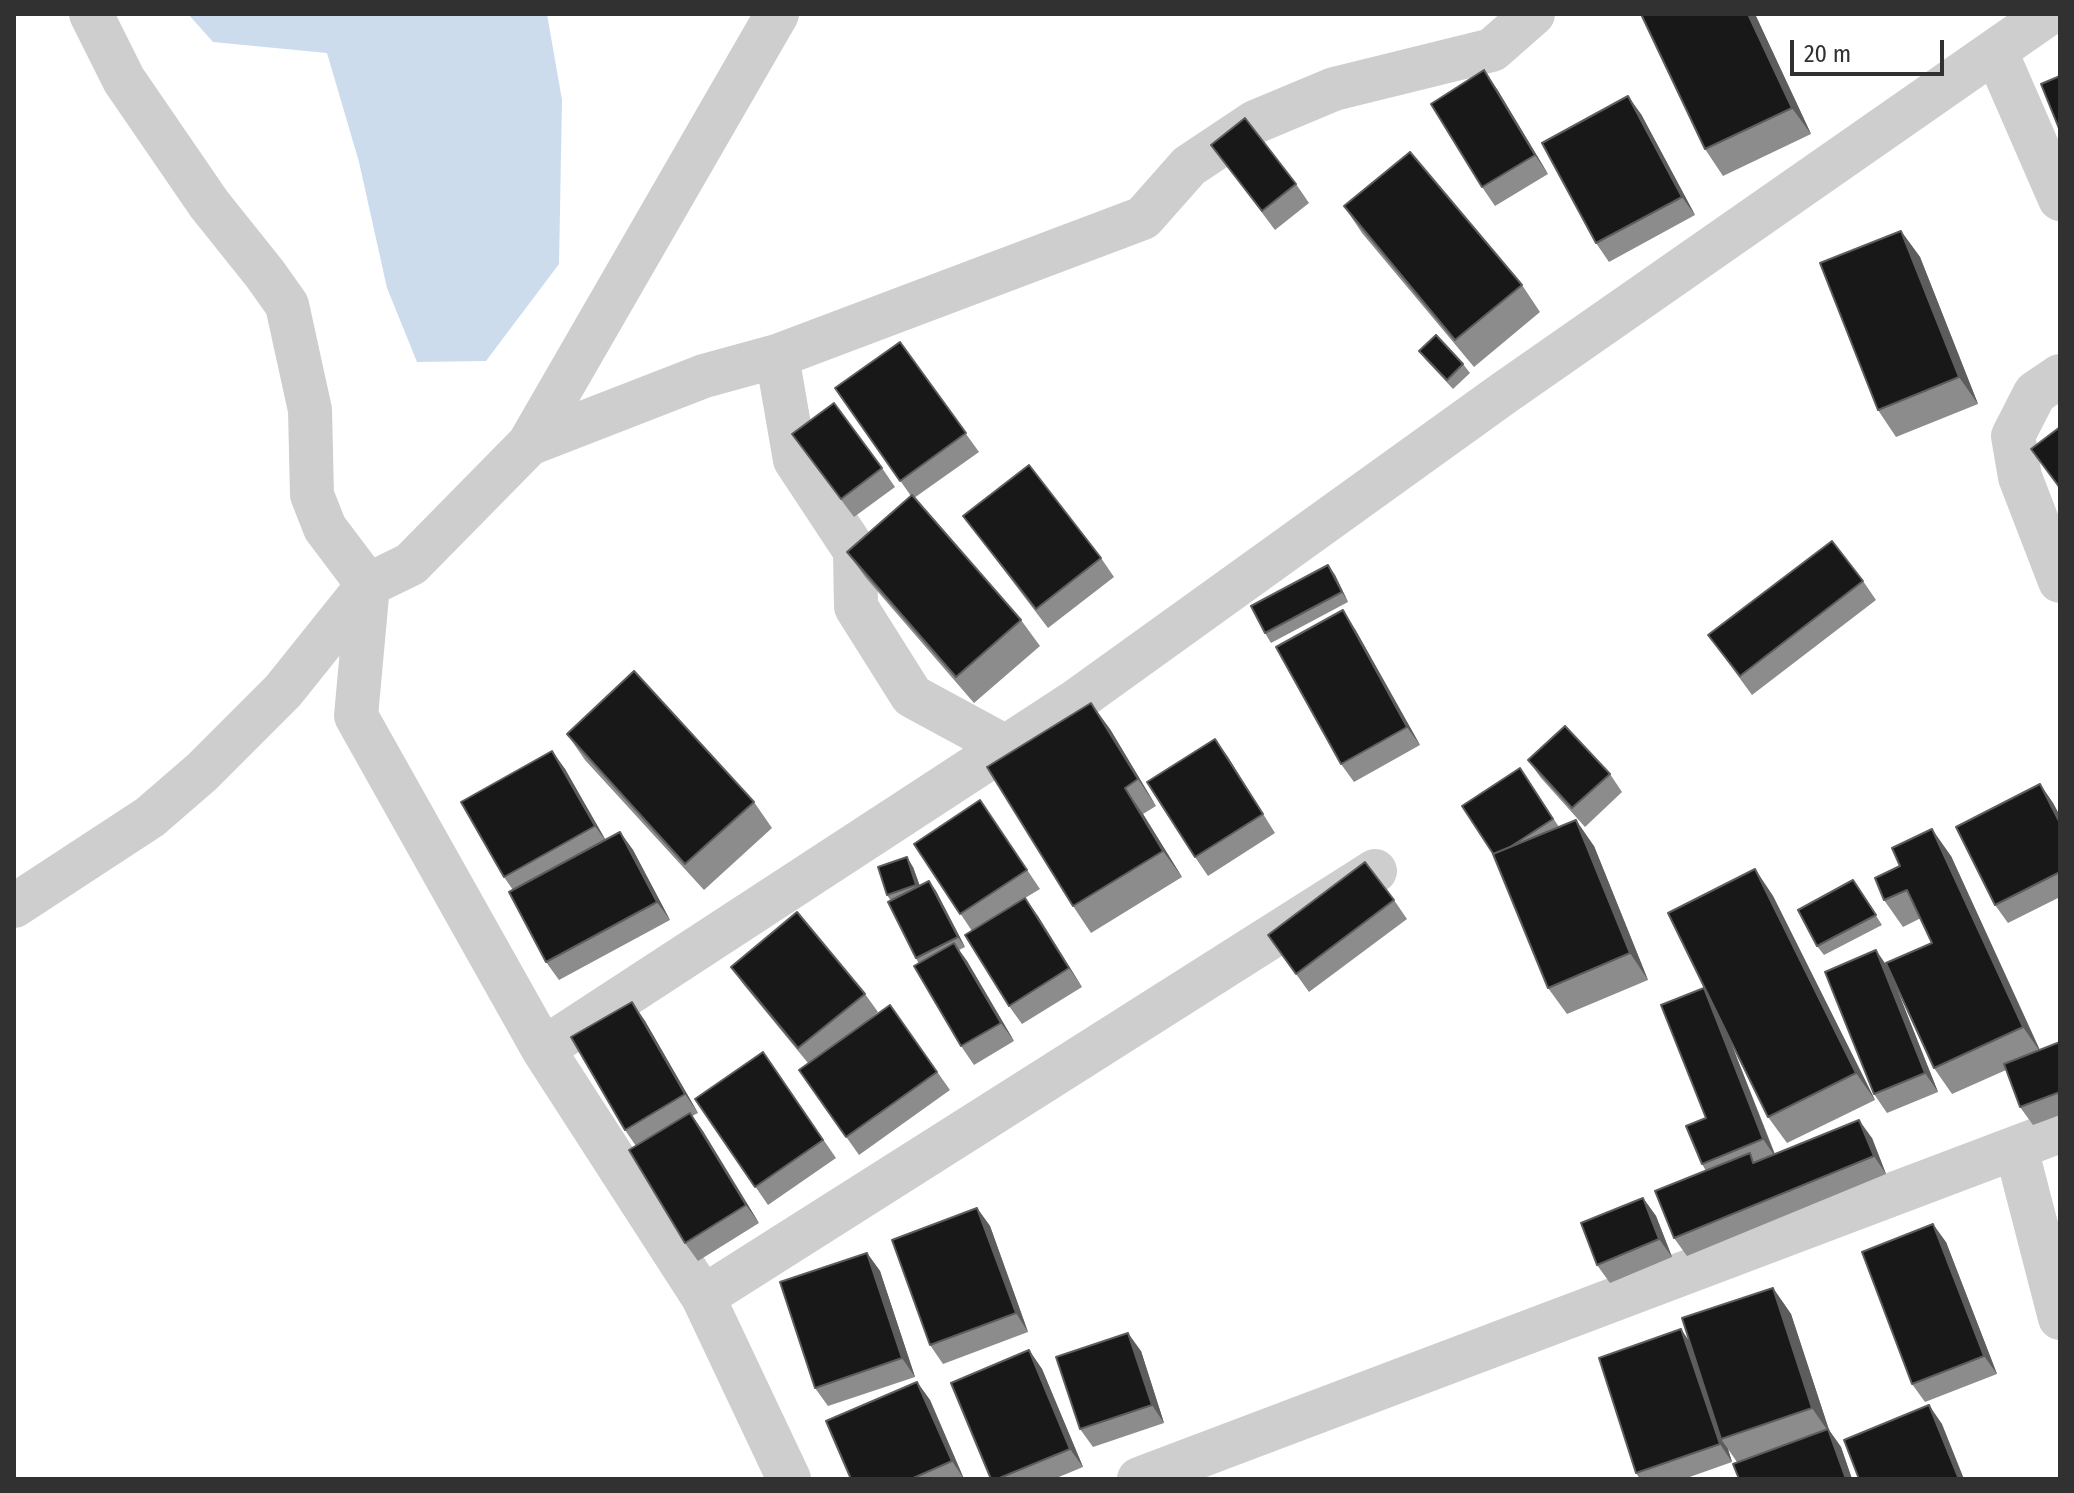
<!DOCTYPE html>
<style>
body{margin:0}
#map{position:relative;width:2074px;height:1493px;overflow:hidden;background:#fff;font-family:"Fira Sans Condensed",sans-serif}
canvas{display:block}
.frame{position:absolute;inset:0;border:16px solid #313131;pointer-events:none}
.scale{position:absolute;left:1790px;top:40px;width:154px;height:36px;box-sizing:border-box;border:4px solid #313131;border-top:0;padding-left:10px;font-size:24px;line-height:28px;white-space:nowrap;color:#313131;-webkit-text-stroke:6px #fff;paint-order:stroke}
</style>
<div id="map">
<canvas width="2074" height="1493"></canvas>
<div class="frame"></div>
<div class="scale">20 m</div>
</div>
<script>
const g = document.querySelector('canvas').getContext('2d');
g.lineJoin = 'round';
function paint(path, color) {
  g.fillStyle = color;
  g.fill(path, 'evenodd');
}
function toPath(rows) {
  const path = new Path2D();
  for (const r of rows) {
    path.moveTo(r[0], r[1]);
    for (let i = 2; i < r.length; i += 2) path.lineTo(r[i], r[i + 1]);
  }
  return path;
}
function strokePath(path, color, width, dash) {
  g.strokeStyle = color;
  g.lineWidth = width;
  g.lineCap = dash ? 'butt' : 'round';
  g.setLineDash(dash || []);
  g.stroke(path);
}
paint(toPath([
 [188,14,547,14,562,100,559,264,486,361,417,362,387,288,359,162,327,53,213,42]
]), '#ccdced');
strokePath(toPath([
 [777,14,529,444,411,564,368,585,356,716,543,1049,703,1297,789,1479],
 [1996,52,2060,199],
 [777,356,795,460,855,551,856,607,912,696,1006,747],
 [2060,376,2035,393,2013,436,2020,477,2060,581],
 [529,444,704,376,777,356,1143,218,1189,166,1255,122,1334,89,1492,50,1533,14],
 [14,906,150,817,202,772,283,691,368,585,325,528,312,495,310,410,287,305,265,274,209,204,124,80,91,14],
 [543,1049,1073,703,1504,393,2048,14],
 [2016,1148,2060,1318],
 [703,1297,1375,871],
 [1139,1479,2060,1131]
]), '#cecece', 44);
paint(toPath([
 [1641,14,1755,14,1811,134,1723,176,1705,149],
 [1497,89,1548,174,1495,206,1482,187],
 [1641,114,1695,215,1609,262,1596,243],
 [1211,145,1296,184,1309,203,1275,230],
 [1344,206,1522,285,1540,312,1474,367,1362,233],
 [1901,231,1920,257,1978,404,1896,437,1878,410],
 [900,342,979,452,914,498,1021,620,1040,646,974,703,866,578,847,552,911,496,835,388],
 [1419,351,1463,364,1470,373,1453,389,1426,360],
 [792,434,882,468,895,487,854,517],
 [963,516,1101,558,1114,577,1048,628],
 [1328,565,1335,575,1348,602,1271,643,1265,633],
 [1863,581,1876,600,1752,695,1708,635],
 [1355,629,1420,745,1354,782,1341,764],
 [1110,729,1156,806,1143,814,1182,877,1091,933,1073,906],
 [567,734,754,802,772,828,704,890,585,760],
 [1215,739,1275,833,1208,876,1195,857],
 [552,751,565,769,605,840,620,832,633,850,670,920,559,980,546,962,513,890,504,877],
 [1528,760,1610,774,1622,792,1585,827,1541,778],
 [1520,768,1559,827,1594,846,1648,980,1567,1014,1548,988,1494,855],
 [2040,784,2053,803,2060,816,2060,897,2008,923,1995,905],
 [980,800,1040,889,1025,898,1082,987,1022,1024,1009,1006,972,931,914,844],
 [1951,856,2040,1050,2060,1042,2060,1115,2033,1125,2020,1107,2006,1070,1952,1094,1934,1068,1893,979,1938,1092,1887,1113,1874,1094,1888,967,1932,943,1921,918,1903,927,1884,900],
 [913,867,920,886,929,881,936,891,965,947,959,950,967,961,1014,1041,974,1065,961,1046,916,958,891,901,887,895],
 [1755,869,1773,896,1875,1100,1787,1143,1768,1117,1726,1030,1775,1154,1872,1138,1886,1174,1687,1256,1674,1238,1706,1171,1702,1164,1706,1118,1704,988,1709,996],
 [1853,880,1882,925,1824,955,1817,946],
 [1394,900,1407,919,1309,992,1268,935],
 [731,967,865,994,878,1012,867,1021,890,1005,950,1090,859,1155,799,1070,808,1063,744,985],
 [632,1002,645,1021,698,1113,692,1116,759,1223,698,1261,685,1243,636,1146,625,1130],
 [763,1052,836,1158,768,1205,695,1099],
 [1643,1198,1656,1216,1672,1257,1610,1283,1597,1265],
 [977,1208,990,1226,1028,1332,943,1364,930,1345],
 [1946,1242,1997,1374,1925,1402,1912,1384],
 [867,1253,880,1271,915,1377,828,1406,815,1388],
 [1773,1288,1791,1314,1829,1430,1841,1447,1852,1479,1739,1479,1737,1462,1728,1449,1732,1462,1684,1479,1640,1479,1636,1473],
 [1029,1350,1042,1369,1083,1467,1054,1479,991,1479],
 [1141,1351,1164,1423,1093,1447,1080,1429],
 [917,1382,930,1400,964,1479,851,1479]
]), '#8c8c8c');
paint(toPath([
 [1748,14,1755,14,1811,134,1792,108],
 [1484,70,1497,89,1548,174,1535,155],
 [1628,96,1641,114,1695,215,1682,197],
 [1901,231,1920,257,1978,404,1959,377],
 [1328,565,1335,575,1348,602,1342,592],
 [1343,610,1355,629,1420,745,1407,727],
 [1091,703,1110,729,1156,806,1138,779],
 [1215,739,1228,757,1275,833,1263,814],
 [552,751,565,769,608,844,595,826],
 [2040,784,2053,803,2060,816,2060,823],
 [1125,788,1143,814,1182,877,1163,851],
 [1576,820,1594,846,1648,980,1630,953],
 [1932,829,1951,856,2041,1053,2023,1027],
 [620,832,633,850,670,920,657,902],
 [907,857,913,867,923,895,916,885],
 [1755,869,1773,896,1875,1100,1856,1073],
 [929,881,936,891,965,947,958,937],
 [1025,898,1038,916,1082,987,1069,968],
 [954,943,967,961,1014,1041,1001,1023],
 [1876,950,1889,969,1938,1092,1925,1073],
 [1704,988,1717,1007,1776,1158,1763,1139],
 [632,1002,645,1021,698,1113,685,1094],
 [690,1113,703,1131,759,1223,746,1205],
 [1859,1120,1872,1138,1886,1174,1874,1156],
 [1643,1198,1656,1216,1672,1257,1659,1239],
 [977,1208,990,1226,1028,1332,1016,1313],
 [1933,1224,1946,1242,1997,1374,1984,1356],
 [867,1253,880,1271,915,1377,902,1358],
 [1773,1288,1791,1314,1829,1430,1841,1447,1852,1479,1846,1479,1830,1434,1812,1408],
 [1681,1329,1694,1348,1721,1439,1728,1449,1732,1462,1720,1444],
 [1128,1333,1141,1351,1164,1423,1152,1405],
 [1029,1350,1042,1369,1083,1467,1070,1449],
 [917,1382,930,1400,964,1479,952,1461],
 [1929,1405,1942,1424,1964,1479,1959,1479]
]), '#5d5d5d');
const building = toPath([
 [1641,14,1748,14,1792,108,1705,149,1641,14],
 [1484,70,1535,155,1482,187,1431,104,1484,70],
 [2060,76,2060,131,2041,84,2060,76],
 [1628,96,1682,197,1596,243,1542,143,1628,96],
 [1245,118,1296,184,1262,211,1211,145,1245,118],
 [1410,152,1522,285,1455,340,1344,206,1410,152],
 [1901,231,1959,377,1878,410,1820,263,1901,231],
 [1436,335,1463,364,1447,380,1419,351,1436,335],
 [900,342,966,433,900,481,835,388,900,342],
 [834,403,882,468,841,499,792,434,834,403],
 [2060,427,2060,488,2031,449,2060,427],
 [1029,465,1101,558,1036,609,963,516,1029,465],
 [912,495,1021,620,956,677,847,552,912,495],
 [1832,541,1863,581,1740,676,1708,635,1832,541],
 [1328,565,1342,592,1265,633,1251,606,1328,565],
 [1343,610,1407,727,1341,764,1276,647,1343,610],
 [634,671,754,802,685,864,567,734,634,671],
 [1091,703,1138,779,1125,788,1163,851,1073,906,987,767,1091,703],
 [1565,726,1610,774,1572,808,1528,760,1565,726],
 [1215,739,1263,814,1195,857,1147,782,1215,739],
 [552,751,595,826,504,877,461,802,552,751],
 [1520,768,1553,819,1510,847,1493,854,1494,855,1462,806,1520,768],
 [2040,784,2060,823,2060,872,1995,905,1956,827,2040,784],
 [980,800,1027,870,960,914,914,844,980,800],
 [1576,820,1630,953,1548,988,1493,854,1576,820],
 [1932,829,2023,1027,1934,1068,1886,963,1932,943,1907,890,1884,900,1875,878,1900,866,1892,848,1932,829],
 [620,832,657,902,546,962,509,892,620,832],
 [907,857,916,885,887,895,878,867,907,857],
 [1365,862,1394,900,1296,974,1268,935,1365,862],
 [1755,869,1856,1073,1768,1117,1668,913,1755,869],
 [1853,880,1876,915,1817,946,1798,910,1853,880],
 [929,881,958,937,916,958,888,902,929,881],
 [1025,898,1069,968,1009,1006,965,935,1025,898],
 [797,912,865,994,798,1048,731,967,797,912],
 [954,943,1001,1023,961,1046,914,966,954,943],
 [1876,950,1925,1073,1874,1094,1825,972,1876,950],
 [1704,988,1763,1139,1702,1164,1686,1126,1706,1118,1661,1005,1704,988],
 [632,1002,685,1094,625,1130,571,1037,632,1002],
 [890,1005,937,1072,846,1137,799,1070,890,1005],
 [2060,1042,2060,1092,2020,1107,2004,1064,2060,1042],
 [763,1052,823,1140,755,1187,695,1099,763,1052],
 [690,1113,746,1205,685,1243,629,1150,690,1113],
 [1859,1120,1874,1156,1674,1238,1655,1191,1750,1153,1753,1163,1859,1120],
 [1643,1198,1659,1239,1597,1265,1581,1223,1643,1198],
 [977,1208,1016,1313,930,1345,892,1240,977,1208],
 [1933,1224,1984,1356,1912,1384,1862,1252,1933,1224],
 [867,1253,902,1358,815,1388,780,1282,867,1253],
 [1773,1288,1812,1408,1721,1439,1682,1318,1773,1288],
 [1681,1329,1720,1444,1636,1473,1599,1358,1681,1329],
 [1128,1333,1152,1405,1080,1429,1056,1357,1128,1333],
 [1029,1350,1070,1449,997,1479,991,1479,951,1383,1029,1350],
 [917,1382,952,1461,911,1479,851,1479,826,1421,917,1382],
 [1929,1405,1959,1479,1859,1479,1844,1440,1929,1405],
 [1828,1429,1846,1479,1739,1479,1733,1464,1828,1429]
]);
paint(building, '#181818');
strokePath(building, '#5d5d5d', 2);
</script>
